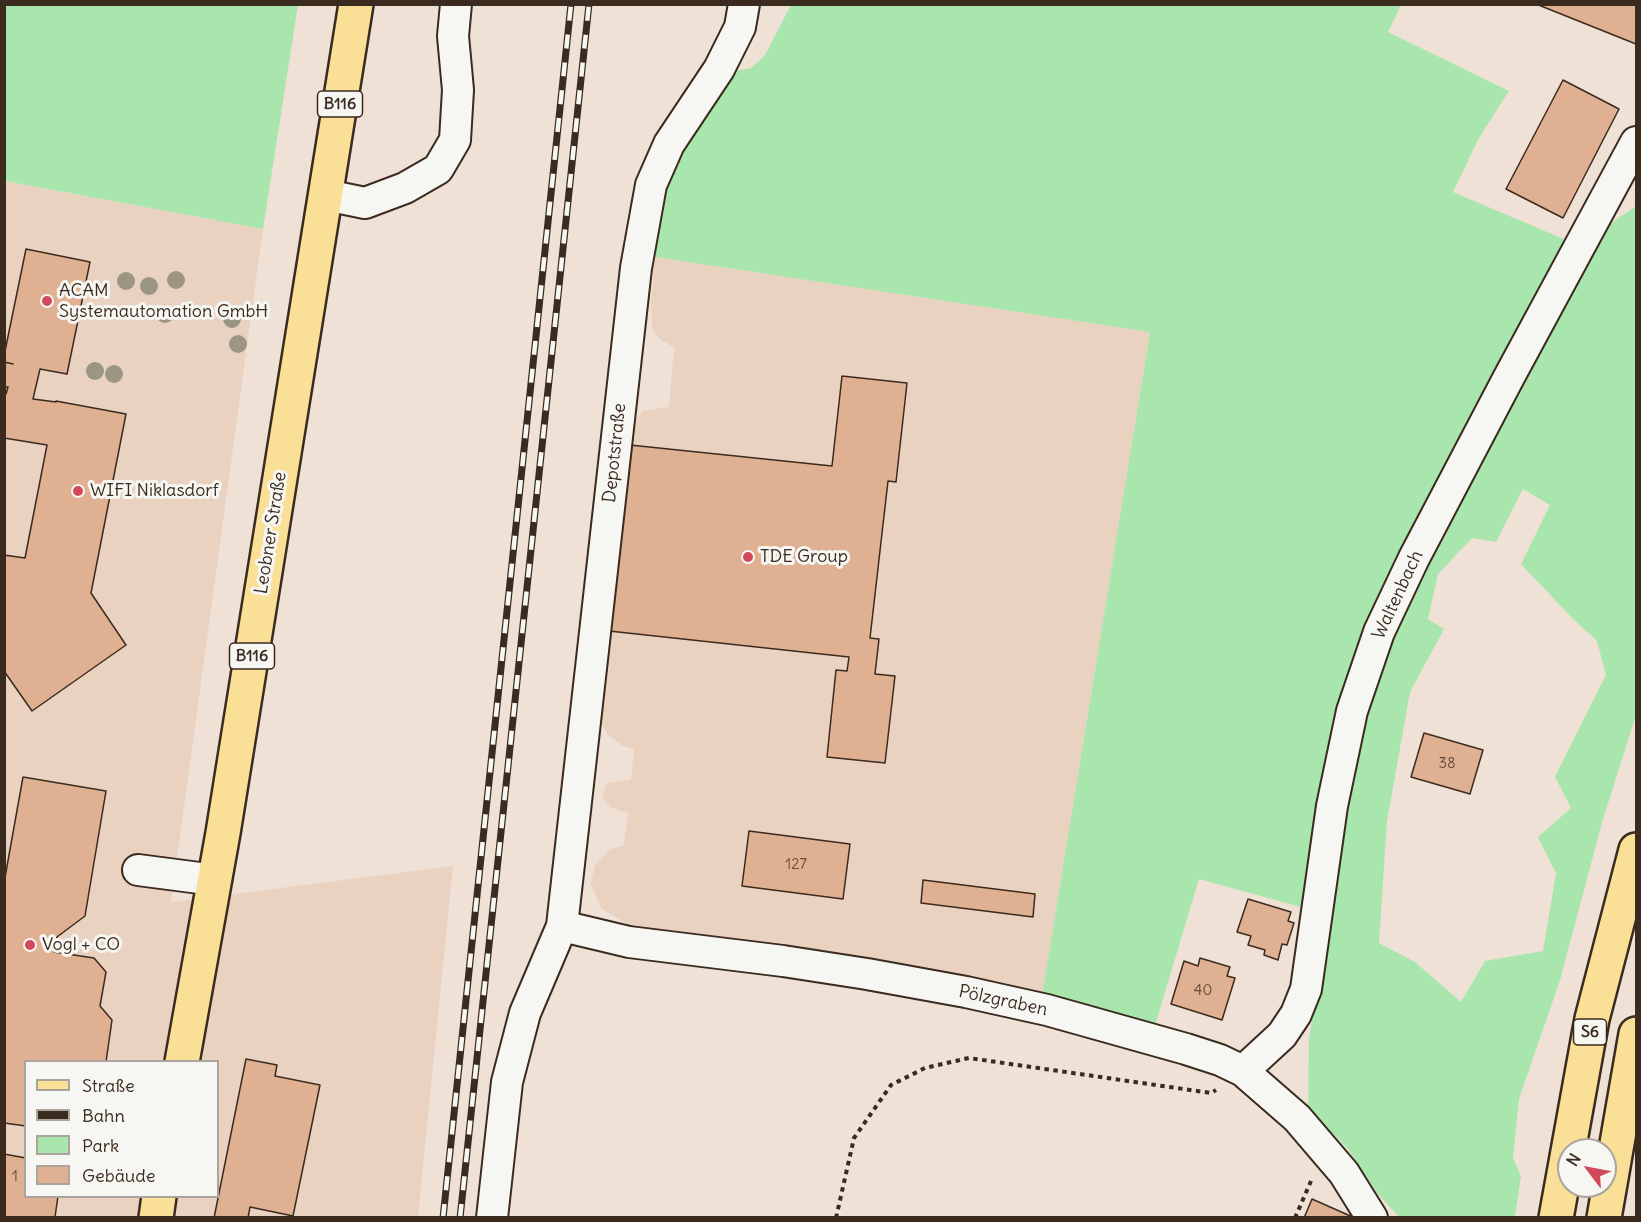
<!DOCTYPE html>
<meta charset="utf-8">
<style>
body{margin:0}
#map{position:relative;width:1641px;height:1222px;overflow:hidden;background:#efe1d5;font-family:Delius,sans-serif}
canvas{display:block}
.frame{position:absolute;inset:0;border:6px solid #3b2a1e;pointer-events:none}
.legend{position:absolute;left:24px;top:1060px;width:195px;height:138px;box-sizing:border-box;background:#f6f6f2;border:2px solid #aba49d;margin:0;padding:8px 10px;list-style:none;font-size:18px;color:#3b2a1e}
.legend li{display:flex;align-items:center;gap:12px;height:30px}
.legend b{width:30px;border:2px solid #aba49d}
.north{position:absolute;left:1557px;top:1138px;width:60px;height:60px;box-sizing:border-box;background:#f6f6f2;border:2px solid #aba49d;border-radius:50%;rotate:302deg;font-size:16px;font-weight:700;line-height:24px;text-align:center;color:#3b2a1e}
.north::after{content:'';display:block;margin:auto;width:21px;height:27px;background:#d1495b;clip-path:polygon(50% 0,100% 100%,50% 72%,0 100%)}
</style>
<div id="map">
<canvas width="1641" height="1222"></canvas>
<div class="frame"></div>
<ul class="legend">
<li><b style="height:8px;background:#f9e096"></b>Straße</li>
<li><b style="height:8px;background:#3b2a1e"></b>Bahn</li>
<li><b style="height:16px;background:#a9e6ad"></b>Park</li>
<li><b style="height:16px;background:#dfb091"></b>Gebäude</li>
</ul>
<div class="north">N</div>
</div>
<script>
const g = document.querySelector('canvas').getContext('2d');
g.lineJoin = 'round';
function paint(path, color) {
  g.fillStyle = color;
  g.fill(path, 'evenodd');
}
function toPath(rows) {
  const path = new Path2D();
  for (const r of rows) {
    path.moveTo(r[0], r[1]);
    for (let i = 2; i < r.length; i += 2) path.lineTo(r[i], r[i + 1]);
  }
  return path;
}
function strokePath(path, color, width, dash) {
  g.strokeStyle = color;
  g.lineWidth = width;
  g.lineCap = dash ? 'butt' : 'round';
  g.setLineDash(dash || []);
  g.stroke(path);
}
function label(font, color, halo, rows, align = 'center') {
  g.font = font + ' Delius,sans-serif';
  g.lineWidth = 6;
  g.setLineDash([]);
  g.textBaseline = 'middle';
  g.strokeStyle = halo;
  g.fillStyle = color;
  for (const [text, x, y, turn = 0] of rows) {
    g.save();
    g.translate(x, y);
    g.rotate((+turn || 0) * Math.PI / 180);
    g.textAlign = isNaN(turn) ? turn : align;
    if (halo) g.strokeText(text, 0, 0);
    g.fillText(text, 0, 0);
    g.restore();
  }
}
paint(toPath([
 [4,181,263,229,171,902,453,866,418,1217,5,1217],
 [26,1062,218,1062,218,1196,26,1196],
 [655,257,1150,332,1042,996,635,929,601,908,591,884,595,865,611,849,624,845,628,813,612,808,602,798,607,783,631,780,634,749,623,746,607,734,599,718,628,435,642,411,669,407,674,347,661,340,652,330,651,300]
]), '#ead2c1');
paint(toPath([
 [4,5,298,5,263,229,5,181],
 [791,5,1401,5,1388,32,1509,91,1479,138,1453,192,1573,243,1420,521,1308,909,1199,879,1153,1032,1042,996,1150,332,655,257,659,224,668,187,686,145,735,71,751,68,765,55],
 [1636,206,1636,715,1603,819,1560,980,1519,1099,1513,1158,1521,1176,1515,1217,1399,1217,1378,1194,1348,1149,1308,1108,1309,1039,1344,819,1367,694,1433,537,1591,237],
 [1523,489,1550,505,1521,564,1572,618,1597,641,1606,675,1555,777,1571,808,1538,837,1556,873,1543,951,1485,961,1461,1002,1415,962,1379,943,1387,821,1410,692,1444,629,1428,619,1438,574,1472,538,1496,542]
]), '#a9e6ad');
const building = toPath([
 [1536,4,1636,4,1636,44,1536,4],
 [1563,80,1619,109,1563,218,1506,189,1563,80],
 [26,249,90,262,67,374,40,369,33,399,56,402,56,401,126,414,91,593,126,645,32,711,4,671,4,555,25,558,47,445,4,438,4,394,6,394,8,387,4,387,4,362,13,364,4,362,4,356,26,249],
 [842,376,907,383,896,482,888,481,870,638,879,639,875,674,895,676,885,763,827,757,836,670,847,671,849,657,609,631,630,445,832,466,842,376],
 [1424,733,1483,750,1470,794,1411,777,1424,733],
 [23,777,106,791,85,916,57,937,54,952,94,958,106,972,100,1006,112,1020,106,1062,26,1062,26,1126,4,1123,4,883,23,777],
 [749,831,850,844,843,899,742,886,749,831],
 [923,880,1035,894,1033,917,921,903,923,880],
 [1248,899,1291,912,1288,921,1294,923,1287,945,1282,944,1278,960,1264,955,1265,950,1248,945,1251,936,1237,932,1248,899],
 [1200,958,1230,967,1227,976,1235,978,1222,1020,1171,1004,1184,961,1198,966,1200,958],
 [246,1059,277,1065,275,1076,320,1085,293,1216,250,1207,248,1218,214,1218,246,1059],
 [4,1154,26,1158,26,1196,58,1196,55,1217,61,1218,4,1218,4,1154],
 [1312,1199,1355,1218,1304,1218,1312,1199]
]);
paint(building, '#dfb091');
strokePath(building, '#3b2a1e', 1.5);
const minor = toPath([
 [326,195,365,203,405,188,438,169,455,140,458,90,453,36,456,4],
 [138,870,215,880],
 [562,926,629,942,783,961,867,974,966,992,1047,1010,1186,1049,1220,1060,1243,1071,1297,1118,1344,1173,1372,1218],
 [1243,1071,1282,1035,1296,1014,1306,989,1332,806,1352,711,1379,632,1414,558,1509,377,1636,142],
 [492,1218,507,1082,525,1013,562,926,636,268,651,185,669,144,719,69,740,27,744,4]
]);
const major = toPath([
 [182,1062,223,833,356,4],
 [156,1218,159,1196]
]);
const highway = toPath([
 [1556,1218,1592,1019,1636,850],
 [1604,1218,1636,1034]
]);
strokePath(minor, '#3b2a1e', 34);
strokePath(major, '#3b2a1e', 38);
strokePath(highway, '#3b2a1e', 38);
strokePath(toPath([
 [836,1218,854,1138,891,1085,925,1068,969,1058,1211,1093,1216,1090],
 [1295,1218,1311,1181]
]), '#3b2a1e', 4, [4.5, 4.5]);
strokePath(minor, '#f6f6f2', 30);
strokePath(major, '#f9e096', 33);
strokePath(highway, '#f9e096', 33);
const rail = toPath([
 [443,1218,571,4],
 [460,1218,589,4]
]);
strokePath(rail, '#3b2a1e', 7);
strokePath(rail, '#f6f6f2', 4.5, [14]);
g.fillStyle = '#9b9684';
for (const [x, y] of [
 [176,280],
 [126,281],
 [149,286],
 [165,314],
 [232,319],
 [238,344],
 [95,371],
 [114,374]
]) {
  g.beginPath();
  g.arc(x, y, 9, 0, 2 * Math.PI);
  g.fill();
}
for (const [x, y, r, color] of [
 [47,301,6,"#d1495b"],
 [78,491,6,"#d1495b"],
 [748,557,6,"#d1495b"],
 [30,945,6,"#d1495b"]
]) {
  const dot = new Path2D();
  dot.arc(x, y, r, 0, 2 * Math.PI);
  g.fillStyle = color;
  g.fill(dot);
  strokePath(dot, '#f6f6f2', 2);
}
label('15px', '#644c3b', null, [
 ["38",1447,764],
 ["127",796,865],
 ["40",1203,991],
 ["1",15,1177]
]);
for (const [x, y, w] of [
 [340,104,45],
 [252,656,45],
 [1590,1032,33]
]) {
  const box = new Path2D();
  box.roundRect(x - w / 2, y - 13, w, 26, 4.5);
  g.fillStyle = '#f6f6f2';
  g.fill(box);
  strokePath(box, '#3b2a1e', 1.5);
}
label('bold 16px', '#3b2a1e', null, [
 ["B116",340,104],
 ["B116",252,656],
 ["S6",1590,1032]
]);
label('18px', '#3b2a1e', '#f6f6f2', [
 ["ACAM",59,291],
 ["Systemautomation GmbH",59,312],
 ["WIFI Niklasdorf",90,491],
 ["TDE Group",760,557],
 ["Vogl + CO",42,945]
], 'left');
label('18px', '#3b2a1e', '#f6f6f2', [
 ["Depotstraße",615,453,-84],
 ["Leobner Straße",271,533,-81],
 ["Waltenbach",1398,595,-65],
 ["Pölzgraben",1003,1001,12]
]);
</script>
